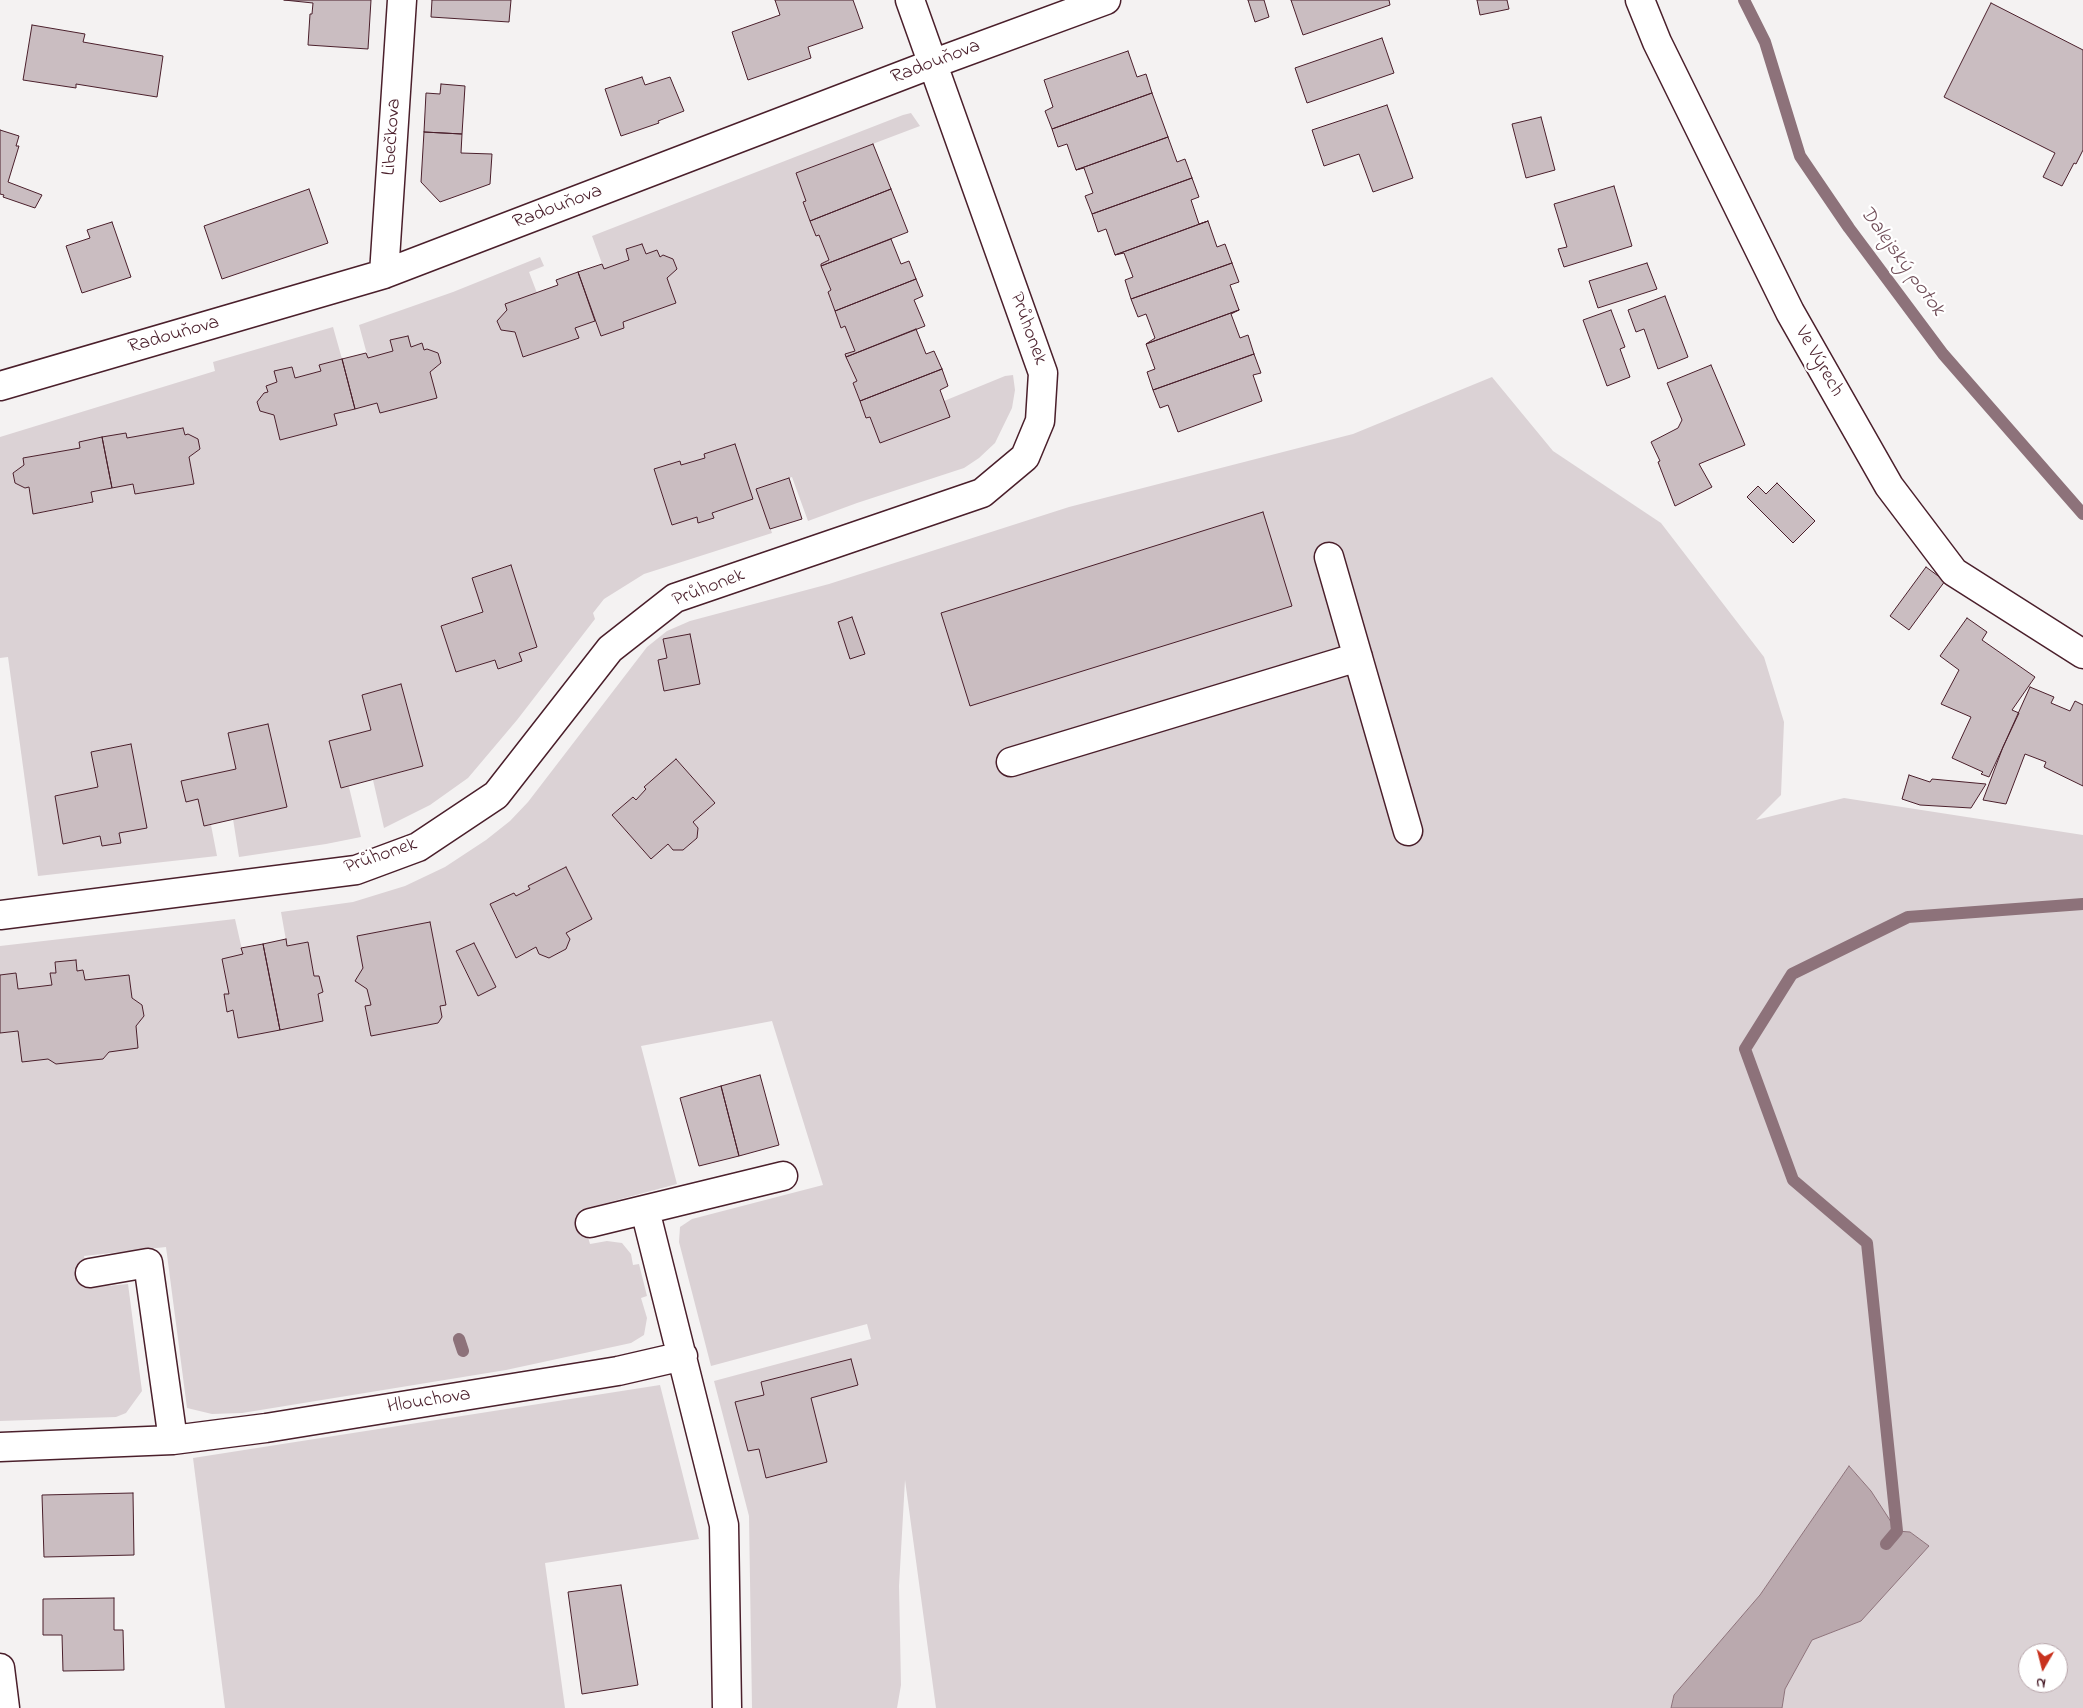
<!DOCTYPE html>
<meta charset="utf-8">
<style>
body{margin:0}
#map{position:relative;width:2083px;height:1708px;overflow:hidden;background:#f4f2f2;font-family:"Indie Flower",sans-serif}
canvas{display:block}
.north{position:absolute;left:2018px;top:1643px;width:50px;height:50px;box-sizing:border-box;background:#fff;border:1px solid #b7a5aa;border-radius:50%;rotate:188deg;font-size:14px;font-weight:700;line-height:20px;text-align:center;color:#4a1f2b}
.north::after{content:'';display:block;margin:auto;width:18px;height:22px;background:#c8321e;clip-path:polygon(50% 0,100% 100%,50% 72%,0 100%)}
</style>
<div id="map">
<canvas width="2083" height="1708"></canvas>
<div class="north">N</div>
</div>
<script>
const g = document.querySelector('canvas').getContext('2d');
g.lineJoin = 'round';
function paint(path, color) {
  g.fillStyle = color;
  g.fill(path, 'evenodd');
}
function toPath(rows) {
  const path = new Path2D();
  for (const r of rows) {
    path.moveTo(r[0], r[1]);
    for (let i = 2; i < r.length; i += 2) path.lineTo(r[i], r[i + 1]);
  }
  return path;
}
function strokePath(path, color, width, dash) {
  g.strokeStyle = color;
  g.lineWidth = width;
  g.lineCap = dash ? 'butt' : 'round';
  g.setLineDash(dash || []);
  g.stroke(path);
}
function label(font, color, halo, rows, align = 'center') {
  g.font = font + ' "Indie Flower",sans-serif';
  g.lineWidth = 4.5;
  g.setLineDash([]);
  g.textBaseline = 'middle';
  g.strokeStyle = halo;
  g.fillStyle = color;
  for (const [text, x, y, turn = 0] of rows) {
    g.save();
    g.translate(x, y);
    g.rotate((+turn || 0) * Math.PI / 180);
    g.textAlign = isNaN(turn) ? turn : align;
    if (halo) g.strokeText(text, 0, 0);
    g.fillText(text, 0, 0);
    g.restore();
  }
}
paint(toPath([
 [911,113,920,126,796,173,806,201,803,202,810,221,816,236,819,235,829,260,821,264,831,290,828,292,841,328,845,326,855,351,846,355,857,381,853,383,866,417,870,417,880,443,949,417,944,401,1005,376,1013,375,1015,390,1012,408,995,443,979,458,964,468,857,503,808,521,792,477,757,489,772,533,644,574,604,599,593,613,595,619,517,720,468,778,430,805,384,828,373,780,423,766,401,684,362,695,371,730,329,741,341,788,349,787,361,837,326,844,239,857,233,819,287,807,268,724,228,733,236,769,182,782,186,801,198,799,204,826,211,825,217,856,38,876,8,657,0,658,0,437,215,371,213,362,333,327,342,359,319,365,321,371,295,378,292,367,275,371,277,382,266,386,268,392,257,402,260,411,274,415,280,440,337,425,334,414,377,403,380,413,436,398,430,372,441,363,438,353,427,349,424,350,422,343,411,347,408,336,390,340,393,351,368,358,359,325,453,292,540,257,544,266,529,272,537,293,505,304,507,310,498,321,501,330,515,332,523,357,579,338,575,328,595,321,601,336,624,328,623,322,676,303,667,278,677,268,673,259,663,255,660,257,657,251,646,254,641,244,626,249,629,260,604,269,592,236,903,115],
 [183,428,185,435,198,439,200,449,189,457,194,484,136,494,133,484,91,492,92,503,34,514,29,487,25,488,15,483,13,473,24,465,23,458,80,448,80,442,126,433,127,438],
 [735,444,752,499,712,513,713,519,699,523,697,517,672,525,654,470,679,461,681,465,705,458,704,454],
 [511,565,537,647,519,653,521,661,498,669,495,660,456,672,441,626,483,612,472,578],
 [131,744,146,827,119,833,121,843,102,846,100,836,63,844,55,796,98,787,92,752],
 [1492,377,1553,451,1661,523,1764,657,1784,722,1782,770,1781,795,1756,820,1844,798,2083,835,2083,1708,1782,1708,1785,1689,1812,1640,1861,1621,1929,1546,1910,1532,1897,1531,1871,1491,1849,1466,1760,1595,1674,1695,1671,1708,936,1708,905,1480,899,1586,901,1685,897,1708,752,1708,749,1516,714,1381,871,1339,867,1324,711,1366,679,1242,680,1227,692,1219,823,1185,772,1021,641,1046,677,1184,580,1210,590,1244,607,1241,622,1243,631,1254,633,1265,639,1264,647,1296,641,1298,647,1318,644,1335,631,1343,506,1370,242,1413,212,1414,187,1408,166,1247,84,1256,87,1288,128,1284,142,1391,126,1413,116,1417,0,1421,0,1033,18,1031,56,1064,103,1059,144,1016,142,1005,132,998,129,976,85,980,83,970,77,971,76,960,55,962,56,973,50,974,52,985,18,989,16,973,0,975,0,946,235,919,243,954,229,994,225,995,228,1012,233,1010,238,1038,323,1021,318,994,323,992,319,976,314,976,308,942,287,946,281,912,353,902,405,886,445,867,486,840,510,821,528,802,647,647,667,631,690,621,829,584,1069,507,1353,434],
 [689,634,699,684,664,691,658,660,667,658,663,639],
 [646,789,715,803,693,822,698,828,697,838,683,850,673,850,668,844,612,815,633,797,636,800],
 [566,867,592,919,566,933,570,939,566,949,549,958,539,954,536,947,516,958,490,905,514,893,516,896,530,889,528,886],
 [430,922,446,1004,440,1006,442,1017,438,1023,371,1036,365,1007,371,1005,357,936],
 [473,943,496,987,478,996,456,952],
 [2028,1653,2058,1653,2058,1683,2028,1683],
 [660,1385,699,1539,545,1563,565,1708,225,1708,193,1458]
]), '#dbd2d5');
const water = toPath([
 [1849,1466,1871,1491,1897,1531,1910,1532,1929,1546,1861,1621,1812,1640,1785,1689,1782,1708,1671,1708,1674,1695,1760,1595,1849,1466]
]);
paint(water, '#baa9ae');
strokePath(water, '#8d727a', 1);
strokePath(toPath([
 [1744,0,1765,42,1800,156,1849,228,1943,354,2083,514],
 [459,1339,463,1351],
 [1886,1544,1897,1531,1867,1243,1793,1180,1745,1049,1792,974,1908,917,2083,904]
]), '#8d727a', 12);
const building = toPath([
 [284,0,371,0,368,49,308,45,310,14,312,14,313,3,284,0],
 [432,0,511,0,509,22,431,17,432,0],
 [775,0,853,0,863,28,808,47,811,58,748,80,732,32,780,15,775,0],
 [1248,0,1264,0,1269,17,1255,22,1248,0],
 [1291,0,1389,0,1390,5,1303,35,1291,0],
 [1477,0,1507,0,1509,9,1480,15,1477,0],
 [1991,3,2083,50,2083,150,2076,164,2074,163,2062,186,2043,177,2055,153,1944,97,1991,3],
 [32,25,85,34,83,42,163,56,157,97,76,84,76,88,23,80,32,25],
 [1382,38,1394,73,1307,103,1295,68,1382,38],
 [1128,51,1137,77,1146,74,1152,93,1052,129,1045,111,1053,107,1044,80,1128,51],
 [642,77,645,85,670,77,684,111,658,121,659,123,621,136,605,89,642,77],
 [441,84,465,86,462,134,424,132,426,93,440,94,441,84],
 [1152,93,1168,137,1076,170,1067,144,1058,147,1052,129,1152,93],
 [1387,105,1413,178,1373,192,1359,154,1324,166,1312,130,1387,105],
 [1541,117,1555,170,1526,178,1512,124,1541,117],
 [0,130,19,136,16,146,19,146,8,182,42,195,35,208,3,197,4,195,0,194,0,130],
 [424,132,462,134,461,153,492,154,490,184,440,202,421,182,424,132],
 [1168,137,1177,162,1185,159,1192,178,1092,214,1085,196,1093,193,1084,168,1076,170,1168,137],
 [873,144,891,189,810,221,803,202,806,201,796,173,873,144],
 [1192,178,1199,197,1191,200,1199,224,1208,221,1115,255,1106,229,1098,232,1092,214,1192,178],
 [1614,186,1632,246,1564,267,1558,249,1567,247,1554,204,1614,186],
 [309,189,328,243,222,279,204,226,309,189],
 [891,189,908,232,821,266,821,264,829,260,819,235,816,236,810,221,891,189],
 [1208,221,1217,247,1225,244,1232,263,1131,299,1125,280,1133,277,1124,253,1115,255,1208,221],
 [112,222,131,277,82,293,66,246,90,238,87,230,112,222],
 [891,239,901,264,909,261,916,279,835,311,828,292,831,290,821,266,891,239],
 [642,244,646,254,657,250,660,257,663,255,673,259,677,269,667,278,676,303,623,322,624,328,601,336,578,272,602,264,604,269,629,260,626,249,642,244],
 [1232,263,1239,282,1230,285,1239,310,1146,344,1155,338,1146,314,1138,317,1131,299,1232,263],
 [1647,263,1657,289,1598,308,1589,281,1647,263],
 [578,272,595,321,575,328,579,338,523,357,515,332,501,330,497,321,507,310,505,304,558,285,556,280,578,272],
 [916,279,923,296,914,300,925,326,846,357,845,354,855,351,845,326,841,328,835,311,916,279],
 [1665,296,1688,357,1658,369,1644,329,1636,332,1628,310,1665,296],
 [1239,310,1231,314,1240,338,1248,335,1254,354,1153,390,1147,372,1155,369,1146,344,1239,310],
 [1611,310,1625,347,1620,349,1630,377,1607,386,1583,320,1611,310],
 [916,329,926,354,934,351,942,369,860,401,853,383,857,381,846,357,916,329],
 [408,336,411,347,422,343,424,350,427,349,438,353,441,363,430,372,437,398,380,413,377,403,355,409,342,359,366,353,368,358,393,351,390,340,408,336],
 [1254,354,1261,373,1253,375,1262,401,1178,432,1168,405,1160,408,1153,390,1254,354],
 [342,359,355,409,334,414,337,425,280,440,274,415,260,411,257,402,264,393,268,392,266,386,277,382,274,371,292,367,295,378,321,371,319,365,342,359],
 [1711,365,1745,445,1699,464,1712,487,1675,506,1658,462,1660,461,1651,442,1678,428,1682,420,1667,383,1711,365],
 [942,369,948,386,940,390,950,417,880,443,870,417,866,418,860,401,942,369],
 [183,428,185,435,188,434,198,439,200,449,189,457,194,484,135,494,133,484,112,488,102,437,126,433,127,438,183,428],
 [102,437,112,488,91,492,93,502,33,514,29,487,25,488,15,483,13,473,24,465,23,458,80,448,79,442,102,437],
 [735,444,753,499,712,513,714,518,698,523,697,517,672,525,654,469,680,461,681,465,705,458,704,454,735,444],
 [789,478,802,519,770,529,756,489,789,478],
 [1777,483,1815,521,1793,543,1747,497,1758,486,1766,494,1777,483],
 [1263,512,1292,606,970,706,941,613,1263,512],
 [511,565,537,647,519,653,522,661,498,669,495,660,456,672,441,626,483,612,472,578,511,565],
 [1926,567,1945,581,1909,630,1890,616,1926,567],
 [852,617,865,654,850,659,838,622,852,617],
 [1967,618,1987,632,1982,640,2035,677,2012,710,2019,713,1989,777,1981,774,1983,772,1952,758,1971,717,1941,704,1959,670,1940,656,1967,618],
 [690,634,700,684,664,691,658,660,667,658,663,639,690,634],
 [401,684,423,766,341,788,329,741,371,730,362,695,401,684],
 [2030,687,2054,697,2051,703,2070,711,2075,701,2083,705,2083,786,2044,767,2046,762,2025,754,2006,804,1983,800,2003,747,2030,687],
 [268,724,287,807,204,826,198,799,186,802,181,781,236,769,228,733,268,724],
 [131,744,147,828,119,833,121,843,102,846,100,836,63,844,55,796,98,787,91,752,131,744],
 [676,759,715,803,693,822,698,828,697,838,683,850,673,850,668,844,651,859,612,815,633,797,636,800,646,789,644,787,676,759],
 [1909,775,1930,782,1932,779,1986,784,1971,808,1920,805,1902,799,1909,775],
 [566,867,592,919,566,933,570,939,566,949,549,958,539,954,536,947,516,958,490,904,514,893,516,896,530,889,528,886,566,867],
 [430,922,446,1005,440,1006,442,1017,438,1023,371,1036,365,1006,371,1005,367,989,355,981,363,968,357,936,430,922],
 [286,939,287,946,308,942,314,976,319,976,323,992,318,994,323,1021,280,1030,263,944,286,939],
 [474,943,496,987,478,996,456,951,474,943],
 [263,944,280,1030,238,1038,233,1010,227,1012,224,994,229,994,222,959,243,954,241,948,263,944],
 [76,960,77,971,83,970,85,980,129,975,132,998,142,1005,144,1016,136,1026,138,1048,109,1052,103,1059,56,1064,48,1059,22,1062,18,1031,0,1033,0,975,16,973,18,989,52,985,50,973,56,973,55,962,76,960],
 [760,1075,779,1145,739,1156,721,1086,760,1075],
 [721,1086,739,1156,699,1166,680,1098,721,1086],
 [851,1359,858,1385,811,1398,827,1462,766,1478,759,1449,748,1451,735,1402,764,1395,761,1382,851,1359],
 [133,1493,134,1555,44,1557,42,1495,133,1493],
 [621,1585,638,1685,582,1694,568,1592,621,1585],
 [114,1598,114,1630,123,1630,124,1670,63,1671,62,1635,43,1635,43,1599,114,1598]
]);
paint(building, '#cabdc1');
strokePath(building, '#4a1f2b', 1);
const street = toPath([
 [1640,0,1657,42,1790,312,1889,486,1954,572,2083,654],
 [384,274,402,0],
 [0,386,384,274,932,64,1106,0],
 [1329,557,1408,831],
 [1011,762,1358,657],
 [0,915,356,870,418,847,496,795,610,649,675,598,982,493,1025,457,1040,421,1043,373,910,0],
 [645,1210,724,1525,727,1708],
 [590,1223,783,1176],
 [90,1273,148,1263,173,1440],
 [0,1447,173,1440,266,1428,618,1371,683,1356],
 [0,1668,5,1708]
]);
strokePath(street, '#4a1f2b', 31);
strokePath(street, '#fff', 28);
label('20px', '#4a1f2b', '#fff', [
 ["Radouňova",936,63,-21],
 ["Libečkova",393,137,-86],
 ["Radouňova",558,208,-21],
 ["Průhonek",1027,329,70],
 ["Radouňova",174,336,-16],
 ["Ve Výrech",1818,362,60],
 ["Průhonek",709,589,-21],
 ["Průhonek",381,857,-19],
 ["Hlouchova",429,1402,-9]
]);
label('italic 21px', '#714f59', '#fff', [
 ["Dalejský potok",1901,262,54]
]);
</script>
